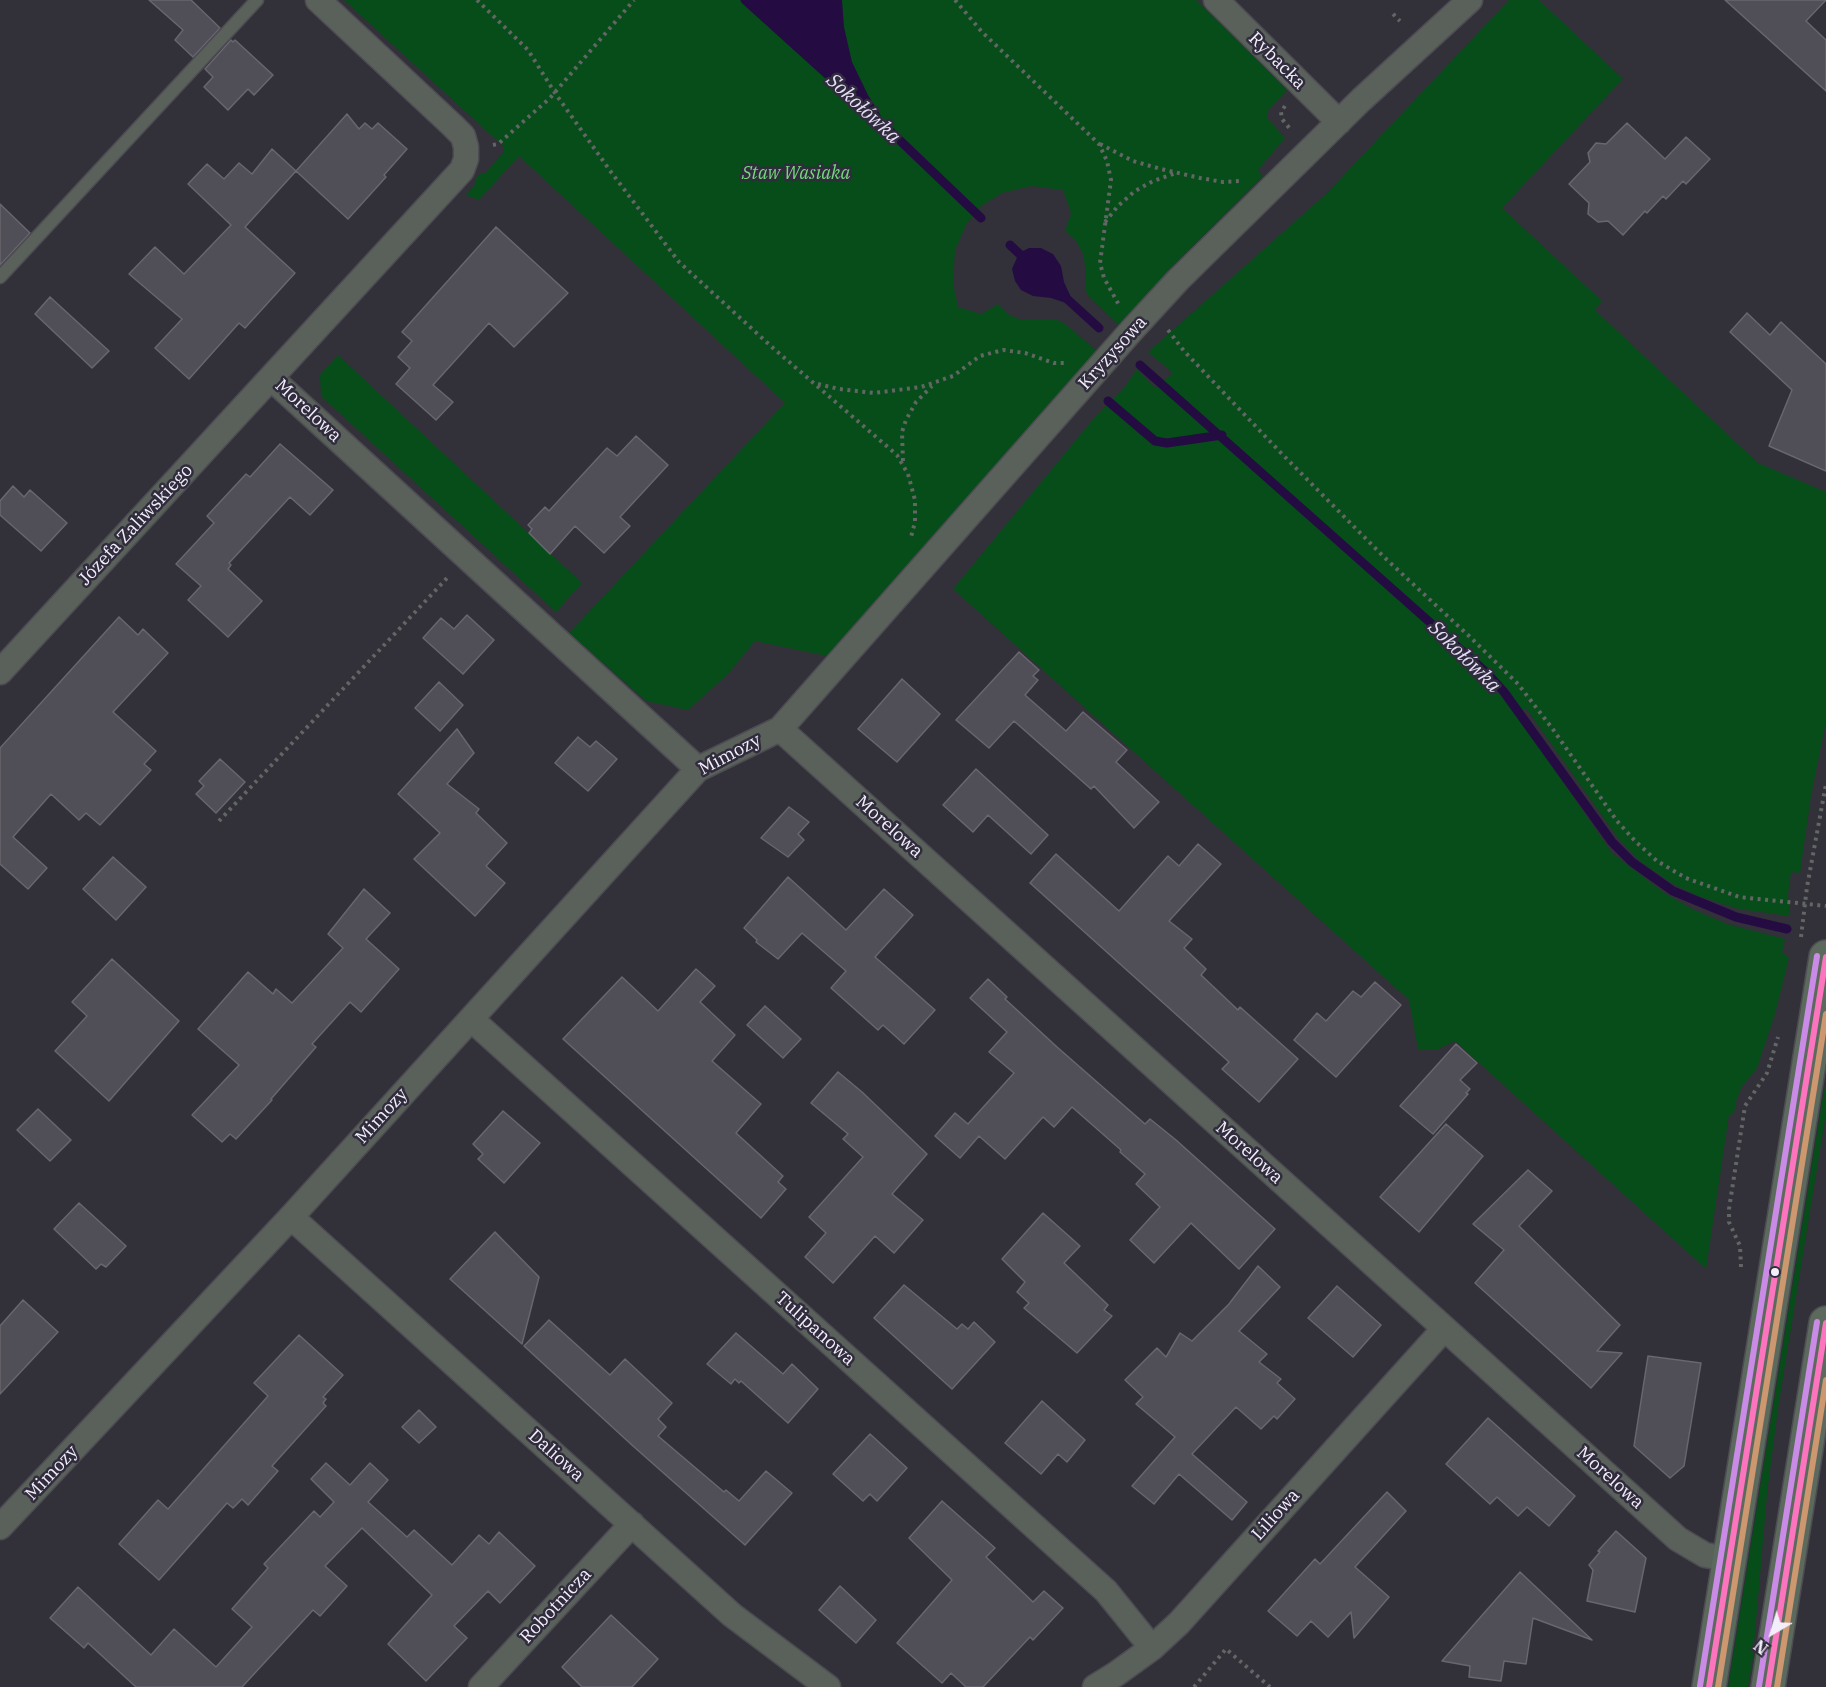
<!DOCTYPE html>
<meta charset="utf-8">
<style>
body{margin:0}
#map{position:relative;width:1826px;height:1687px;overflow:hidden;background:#323039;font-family:"IBM Plex Serif",serif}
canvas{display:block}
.north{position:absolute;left:1742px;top:1603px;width:60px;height:60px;-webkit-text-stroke:4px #312c3d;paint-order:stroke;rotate:218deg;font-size:16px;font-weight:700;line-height:24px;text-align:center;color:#f2effa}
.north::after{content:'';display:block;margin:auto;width:21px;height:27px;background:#f2effa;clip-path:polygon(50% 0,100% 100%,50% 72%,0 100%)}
</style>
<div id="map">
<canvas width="1826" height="1687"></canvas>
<div class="north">N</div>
</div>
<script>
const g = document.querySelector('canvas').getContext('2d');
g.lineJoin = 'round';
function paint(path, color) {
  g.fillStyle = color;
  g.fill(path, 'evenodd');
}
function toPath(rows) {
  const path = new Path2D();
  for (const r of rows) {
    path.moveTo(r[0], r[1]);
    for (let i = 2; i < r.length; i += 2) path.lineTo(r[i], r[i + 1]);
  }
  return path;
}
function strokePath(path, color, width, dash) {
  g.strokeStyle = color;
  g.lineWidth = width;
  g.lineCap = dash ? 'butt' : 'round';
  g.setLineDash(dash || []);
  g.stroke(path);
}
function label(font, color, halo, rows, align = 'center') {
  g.font = font + ' "IBM Plex Serif",serif';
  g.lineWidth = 5;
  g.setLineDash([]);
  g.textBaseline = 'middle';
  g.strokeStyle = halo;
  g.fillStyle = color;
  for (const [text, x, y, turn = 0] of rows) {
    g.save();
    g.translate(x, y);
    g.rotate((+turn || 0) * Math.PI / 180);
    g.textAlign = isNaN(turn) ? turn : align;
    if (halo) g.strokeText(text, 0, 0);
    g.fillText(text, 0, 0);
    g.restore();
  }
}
paint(toPath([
 [344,0,1196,0,1287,90,1267,112,1268,119,1285,138,1258,170,1263,176,1167,272,1119,325,1089,297,1085,289,1086,270,1083,254,1076,241,1065,231,1071,213,1063,190,1032,186,1018,189,1002,193,981,206,967,223,955,250,953,283,958,307,981,314,998,304,1009,315,1022,320,1057,320,1064,323,1097,351,827,656,755,641,728,674,688,710,646,701,569,633,785,403,519,156,479,200,466,195,476,183,476,178,481,173,485,173,504,152,504,147],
 [1509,0,1539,0,1623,79,1502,208,1602,301,1595,310,1758,463,1826,492,1826,721,1811,796,1800,873,1791,872,1788,895,1790,907,1789,916,1739,909,1698,896,1673,884,1641,862,1618,838,1526,708,1518,717,1612,853,1663,892,1692,909,1727,924,1785,939,1782,952,1789,958,1775,1014,1757,1068,1741,1088,1736,1102,1734,1113,1729,1115,1706,1269,1455,1041,1436,1050,1418,1049,1409,1000,953,589,1094,418,1124,388,1137,369,1155,388,1173,373,1148,352,1326,194],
 [338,355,582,583,556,612,321,396,320,375],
 [1824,1090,1826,1090,1826,1113,1778,1408,1767,1494,1753,1657,1748,1687,1728,1687]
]), '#074d19');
paint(toPath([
 [745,0,842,0,844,27,852,62,868,95,890,131],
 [1029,248,1041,248,1053,254,1061,266,1064,282,1075,306,1051,298,1033,296,1021,290,1015,281,1012,269,1019,253]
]), '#240c43');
strokePath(toPath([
 [745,0,890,131,981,218],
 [1010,245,1026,260],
 [1066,298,1099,328],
 [1140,365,1487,673,1504,692,1612,842,1632,862,1673,891,1736,917,1787,929],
 [1108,401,1155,441,1167,443,1222,435]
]), '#240c43', 9);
const building = toPath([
 [149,0,191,0,220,28,193,57,175,40,183,30,149,0],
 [1725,0,1826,0,1806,21,1826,40,1826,91,1725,0],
 [231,40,233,42,235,40,273,75,254,95,248,89,228,110,204,87,213,77,205,69,231,40],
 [347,114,359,129,365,123,372,129,378,123,407,149,384,175,386,177,348,219,296,171,347,114],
 [1627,123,1665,159,1686,137,1710,159,1686,184,1683,181,1666,199,1663,196,1647,213,1645,211,1623,235,1608,221,1598,222,1588,214,1589,203,1569,184,1590,162,1588,153,1596,143,1606,144,1627,123],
 [272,149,296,171,245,227,295,273,245,328,239,323,189,379,155,348,182,319,129,274,155,247,184,274,231,225,188,184,207,164,224,179,239,163,252,174,272,149],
 [0,204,30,233,0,265,0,204],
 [496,227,568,293,514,347,489,323,433,385,453,402,436,420,396,384,410,368,398,357,412,341,402,332,496,227],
 [50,297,109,351,92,368,35,314,50,297],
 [1747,313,1770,335,1781,322,1826,364,1826,471,1769,446,1792,390,1730,332,1747,313],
 [636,436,668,465,620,517,630,526,604,553,575,526,550,554,529,533,532,529,528,525,545,507,549,511,607,448,617,456,636,436],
 [280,444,333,490,310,515,290,497,229,563,231,565,228,569,262,601,228,637,188,600,201,586,176,564,214,523,207,516,246,474,250,477,280,444],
 [13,486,24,497,30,490,67,523,41,551,0,515,0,501,13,486],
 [467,615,494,640,463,674,423,638,441,618,454,629,467,615],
 [119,617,138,635,143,629,168,653,113,712,156,751,144,764,151,770,100,825,86,813,79,820,51,794,13,837,47,868,28,889,0,864,0,748,119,617],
 [1019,652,1039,670,1033,676,1038,680,1025,695,1066,731,1083,712,1127,750,1116,762,1159,802,1134,828,1094,786,1091,789,1014,721,989,748,956,720,1019,652],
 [902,679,940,714,897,762,858,729,902,679],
 [439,682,463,705,440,731,415,708,439,682],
 [457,729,474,753,447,784,479,809,476,813,507,843,486,866,505,883,475,916,414,859,440,833,398,794,457,729],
 [578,737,590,747,596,741,617,759,588,791,555,763,578,737],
 [220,759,245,782,216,813,196,794,204,786,199,781,220,759],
 [976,769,1048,835,1031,854,988,815,973,832,943,805,976,769],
 [789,807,809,822,798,834,804,840,788,857,761,838,789,807],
 [1198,844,1221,864,1169,921,1192,939,1184,948,1206,969,1201,975,1238,1010,1240,1007,1298,1059,1259,1102,1222,1069,1229,1062,1030,883,1056,854,1119,911,1168,856,1179,866,1198,844],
 [113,857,146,887,116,920,83,889,113,857],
 [788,877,846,930,884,889,913,915,875,957,935,1010,904,1044,883,1025,878,1030,831,988,846,971,802,933,778,959,756,942,757,940,744,928,788,877],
 [364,889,390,913,366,939,399,969,361,1012,350,1002,312,1044,316,1047,271,1099,272,1100,236,1139,230,1134,222,1142,192,1115,239,1065,198,1029,248,972,273,994,276,989,292,1003,343,948,328,934,364,889],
 [112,959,179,1021,109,1101,55,1051,87,1016,72,1002,112,959],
 [696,969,715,986,700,1002,735,1035,712,1061,761,1104,736,1133,783,1176,778,1182,786,1189,761,1218,563,1039,622,977,658,1011,696,969],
 [988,979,1007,997,1005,999,1057,1047,1145,1124,1150,1119,1176,1140,1275,1229,1239,1269,1191,1223,1154,1263,1130,1240,1160,1207,1136,1184,1145,1174,1120,1152,1121,1150,1072,1107,1054,1127,1043,1117,1005,1159,979,1136,960,1158,935,1136,955,1113,968,1124,1014,1073,989,1052,1007,1032,970,998,988,979],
 [1375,982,1401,1005,1336,1077,1294,1040,1317,1013,1326,1021,1353,991,1361,997,1375,982],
 [765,1006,801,1039,783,1058,747,1025,765,1006],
 [1456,1044,1477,1063,1460,1080,1470,1089,1466,1093,1468,1094,1433,1134,1400,1106,1456,1044],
 [838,1072,862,1092,927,1154,892,1194,923,1220,894,1253,875,1236,833,1283,805,1257,826,1233,809,1217,863,1157,843,1139,848,1134,811,1103,838,1072],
 [38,1109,71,1140,50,1161,17,1130,38,1109],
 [503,1111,540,1143,504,1183,478,1159,483,1154,473,1144,503,1111],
 [1446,1124,1483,1156,1419,1232,1380,1197,1446,1124],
 [1528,1170,1552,1191,1519,1226,1620,1325,1597,1351,1622,1353,1591,1388,1475,1283,1504,1250,1473,1224,1528,1170],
 [79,1203,126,1246,106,1267,101,1264,96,1269,54,1229,79,1203],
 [1043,1213,1080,1246,1064,1263,1108,1305,1104,1310,1112,1316,1077,1353,1024,1308,1029,1303,1017,1292,1025,1282,1002,1259,1043,1213],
 [495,1232,539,1277,522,1344,450,1279,495,1232],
 [1258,1266,1280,1287,1239,1331,1267,1354,1259,1362,1281,1379,1277,1383,1295,1399,1277,1419,1274,1416,1261,1429,1236,1407,1192,1454,1247,1502,1232,1520,1179,1474,1154,1504,1132,1486,1175,1437,1136,1404,1143,1397,1125,1380,1157,1348,1166,1357,1180,1333,1192,1341,1229,1304,1258,1266],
 [904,1285,957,1329,962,1324,968,1329,974,1322,995,1342,952,1389,874,1318,904,1285],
 [1337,1286,1381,1325,1353,1357,1308,1318,1337,1286],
 [23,1300,58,1332,0,1394,0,1326,23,1300],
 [549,1320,610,1375,625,1359,672,1403,658,1419,666,1427,658,1436,724,1492,726,1490,739,1501,766,1471,792,1493,745,1545,633,1446,524,1346,549,1320],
 [736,1333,783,1374,792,1364,818,1389,788,1423,741,1381,739,1383,735,1379,731,1384,707,1364,736,1333],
 [299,1335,343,1375,323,1397,326,1399,323,1403,326,1406,272,1466,278,1471,248,1505,242,1499,233,1508,227,1503,159,1580,119,1544,158,1500,168,1509,268,1396,254,1383,299,1335],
 [1648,1356,1701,1363,1684,1466,1670,1478,1634,1446,1648,1356],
 [1042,1401,1085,1440,1067,1462,1058,1454,1041,1474,1005,1443,1042,1401],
 [419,1410,436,1427,419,1443,402,1427,419,1410],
 [1488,1418,1575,1496,1549,1526,1527,1507,1518,1516,1497,1497,1490,1504,1446,1464,1488,1418],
 [870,1434,907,1468,877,1501,870,1494,863,1501,833,1474,870,1434],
 [326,1463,350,1485,370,1463,388,1480,368,1502,407,1537,414,1530,452,1565,479,1535,489,1544,499,1532,535,1566,500,1603,488,1591,454,1626,467,1638,426,1681,388,1644,432,1595,362,1528,325,1566,347,1586,320,1616,313,1610,242,1687,136,1687,88,1643,84,1648,50,1618,78,1587,151,1655,174,1629,216,1667,252,1627,232,1609,268,1568,264,1564,314,1511,320,1517,334,1502,311,1479,326,1463],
 [1387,1492,1406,1511,1355,1567,1389,1597,1354,1638,1351,1612,1328,1637,1311,1621,1297,1636,1268,1611,1315,1559,1320,1564,1387,1492],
 [942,1501,995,1548,986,1557,1033,1602,1044,1591,1063,1608,1033,1640,1030,1637,983,1687,966,1687,951,1673,942,1683,897,1643,952,1580,909,1538,942,1501],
 [1616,1531,1646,1558,1635,1612,1587,1601,1593,1570,1589,1565,1600,1552,1598,1551,1616,1531],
 [1520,1572,1592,1640,1533,1618,1526,1664,1504,1661,1501,1681,1469,1677,1470,1666,1442,1661,1520,1572],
 [840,1586,876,1620,856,1643,819,1610,840,1586],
 [611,1615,658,1659,632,1687,582,1687,562,1667,611,1615]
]);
paint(building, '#504e56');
strokePath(building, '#68666e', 1.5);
const lane = toPath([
 [0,277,257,0]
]);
const street = toPath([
 [1216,0,1339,122],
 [271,378,698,769],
 [0,672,462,170,466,159,466,147,463,136,452,125,318,0],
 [780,729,1678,1539,1705,1555,1728,1559],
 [471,1019,1106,1591,1152,1648],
 [291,1217,732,1615,828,1687],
 [0,1527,291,1217,698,769,780,729,1132,330,1178,280,1361,100,1470,0],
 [481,1687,632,1524],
 [1095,1687,1116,1674,1152,1648,1179,1623,1444,1329]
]);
const primary = toPath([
 [1709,1687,1826,957],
 [1768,1687,1826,1323]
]);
strokePath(lane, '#4e4c53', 15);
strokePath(street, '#4e4c53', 27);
strokePath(primary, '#4e4c53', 36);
strokePath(toPath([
 [477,0,528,50,555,93,611,172,679,262,773,348,897,455,908,474,915,500,915,522,911,537],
 [955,0,982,32,1099,144,1107,161,1111,180,1100,263,1104,278,1119,305],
 [1393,14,1400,21],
 [1285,106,1281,112,1282,119,1291,130],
 [1100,144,1133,161,1161,169,1200,178,1223,182,1239,181],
 [493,145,498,144,550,98,634,0],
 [1105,222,1118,206,1135,191,1153,181,1176,173],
 [1168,330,1184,351,1282,454,1385,558,1469,636,1518,684,1552,728,1617,821,1636,842,1657,861,1686,878,1739,897,1826,906],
 [818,384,839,389,874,393,921,387,953,376,980,356,1003,350,1025,353,1054,363,1065,363],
 [903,461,902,432,906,420,916,402,932,386],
 [219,821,448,577],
 [1801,937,1807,887,1826,784],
 [1741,1267,1740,1246,1729,1222,1729,1209,1745,1106,1767,1073,1778,1037],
 [1194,1687,1226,1649,1270,1687]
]), '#626664', 4, [3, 4.5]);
strokePath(lane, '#59615a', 12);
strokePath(street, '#59615a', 24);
strokePath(primary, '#5c6a5e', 33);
strokePath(toPath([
 [1709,1687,1826,957],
 [1768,1687,1826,1323]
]), '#fc73be', 6);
strokePath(toPath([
 [1718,1687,1826,1014],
 [1777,1687,1826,1380]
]), '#cd976f', 6);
strokePath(toPath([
 [1700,1686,1817,956],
 [1759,1686,1817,1322]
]), '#ca8be6', 6);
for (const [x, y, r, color] of [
 [1775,1272,5,"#f2effa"]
]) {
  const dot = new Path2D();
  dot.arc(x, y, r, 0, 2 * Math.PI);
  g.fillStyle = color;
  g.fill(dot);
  strokePath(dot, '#312c3d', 2);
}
label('18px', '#f2effa', '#312c3d', [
 ["Rybacka",1277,61,45],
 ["Kryzysowa",1113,353,-48],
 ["Morelowa",308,411,43],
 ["Józefa Zaliwskiego",136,525,-47],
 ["Mimozy",730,755,-28],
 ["Morelowa",889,827,42],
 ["Mimozy",382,1116,-48],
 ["Morelowa",1249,1153,42],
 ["Tulipanowa",815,1329,42],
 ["Daliowa",556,1456,42],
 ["Mimozy",52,1473,-47],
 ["Morelowa",1610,1478,42],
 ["Liliowa",1276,1515,-48],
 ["Robotnicza",556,1606,-47]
]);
label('italic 18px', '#73d97c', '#312c3d', [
 ["Staw Wasiaka",796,174]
]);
label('italic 20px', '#e5dff7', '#312c3d', [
 ["Sokołówka",863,109,43],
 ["Sokołówka",1464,657,45]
]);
</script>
